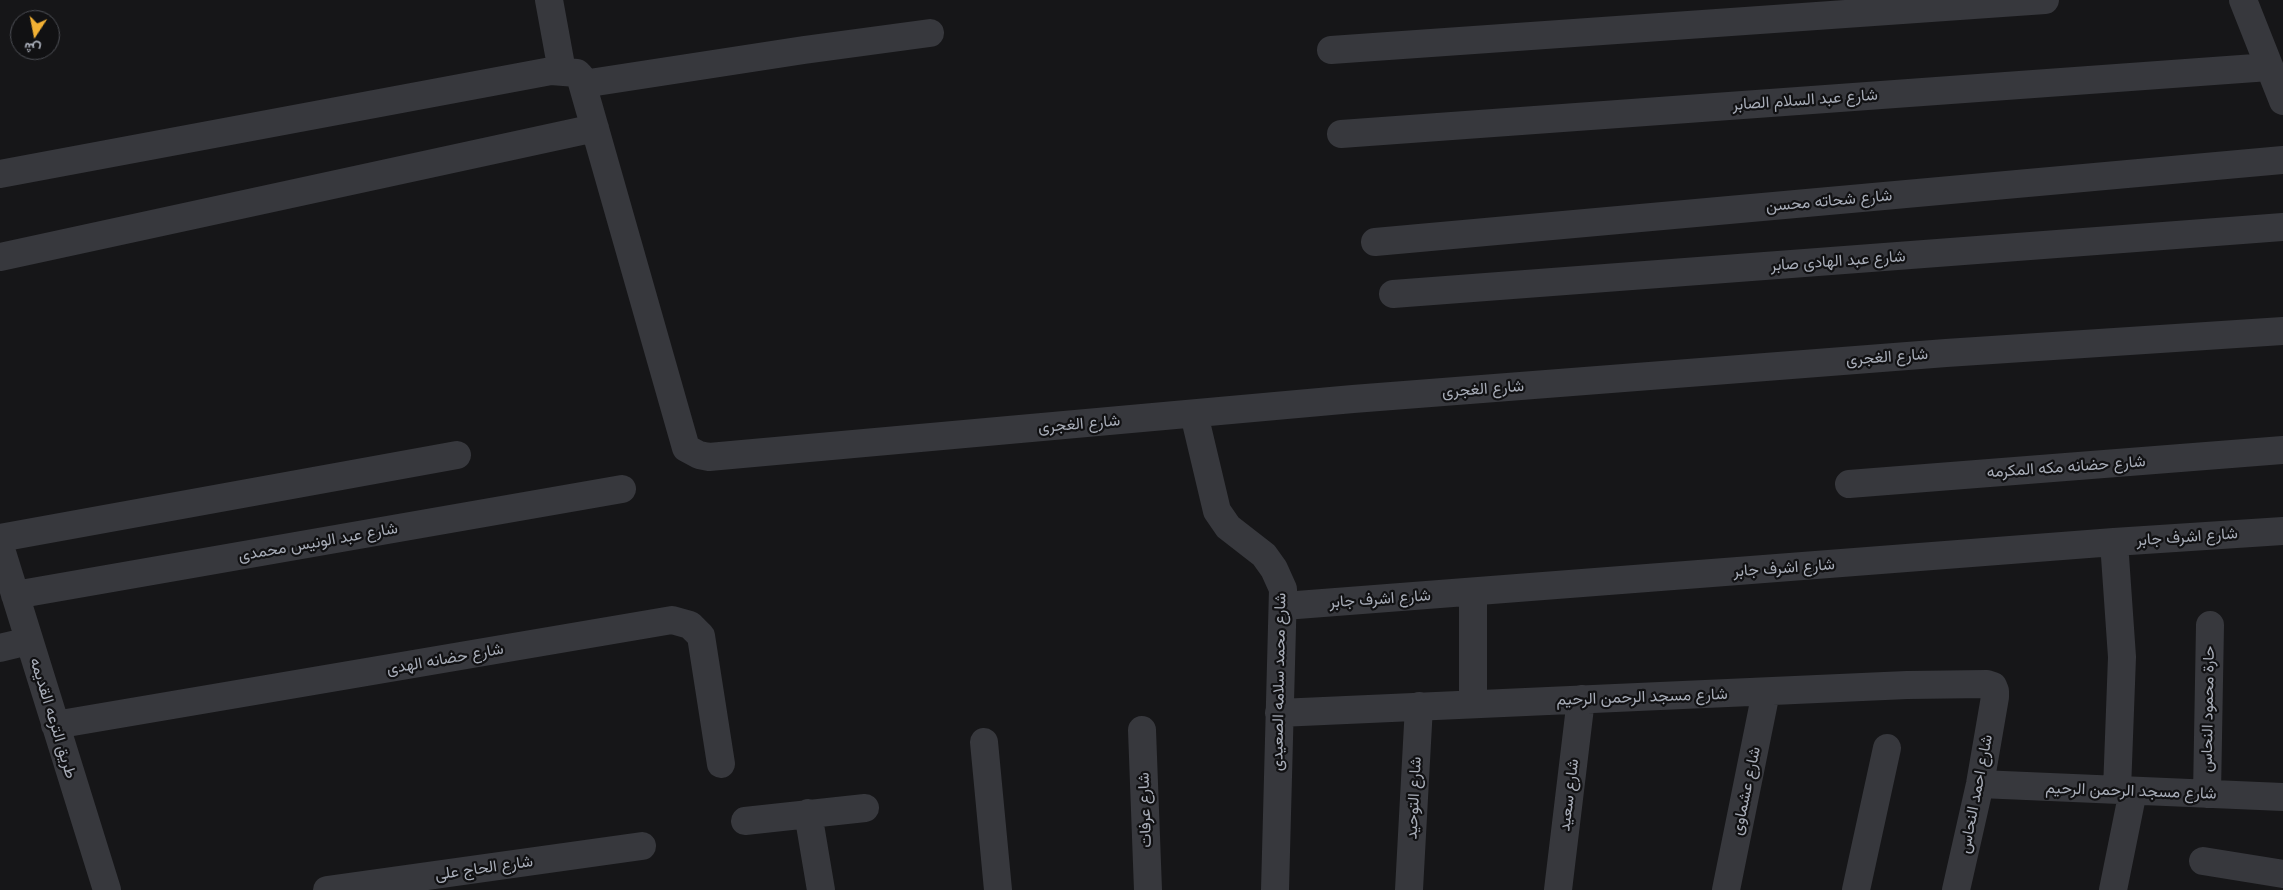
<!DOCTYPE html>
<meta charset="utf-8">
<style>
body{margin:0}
#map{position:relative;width:2283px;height:890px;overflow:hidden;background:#161618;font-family:Quicksand,Vazirmatn,sans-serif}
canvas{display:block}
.north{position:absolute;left:10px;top:10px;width:50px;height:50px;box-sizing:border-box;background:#111113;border:1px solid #4d4f55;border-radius:50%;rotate:191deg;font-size:14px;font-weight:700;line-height:20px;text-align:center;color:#a8adb8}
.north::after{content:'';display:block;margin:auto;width:18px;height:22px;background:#f2b134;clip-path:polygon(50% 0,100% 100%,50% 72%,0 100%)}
</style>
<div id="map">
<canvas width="2283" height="890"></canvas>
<div class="north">ش</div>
</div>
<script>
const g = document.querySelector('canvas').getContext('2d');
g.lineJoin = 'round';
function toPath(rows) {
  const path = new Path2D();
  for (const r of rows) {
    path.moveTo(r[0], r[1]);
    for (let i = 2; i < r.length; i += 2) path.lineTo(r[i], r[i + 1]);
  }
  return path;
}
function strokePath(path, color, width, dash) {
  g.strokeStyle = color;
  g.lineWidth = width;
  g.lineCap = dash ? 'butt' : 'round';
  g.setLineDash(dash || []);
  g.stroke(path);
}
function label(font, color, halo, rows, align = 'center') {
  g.font = font + ' Quicksand,Vazirmatn,sans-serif';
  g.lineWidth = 4.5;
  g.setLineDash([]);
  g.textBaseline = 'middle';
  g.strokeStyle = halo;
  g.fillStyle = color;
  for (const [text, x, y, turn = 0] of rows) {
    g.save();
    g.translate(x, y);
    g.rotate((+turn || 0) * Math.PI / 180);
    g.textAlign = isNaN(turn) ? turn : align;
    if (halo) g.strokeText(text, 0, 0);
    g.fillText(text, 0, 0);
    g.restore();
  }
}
strokePath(toPath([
 [549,0,562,71],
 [2243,0,2283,101],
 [1331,50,2045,0],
 [583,84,804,50,930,33],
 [1341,134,2269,67],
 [0,174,551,71,577,73,580,76,686,448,699,455,709,457,1353,399,1946,353,2283,331],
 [1375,242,2283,160],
 [0,257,595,128],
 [1393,294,2283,227],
 [1194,414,1217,511,1228,527,1264,555,1274,569,1283,589,1275,890],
 [1849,484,2283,450],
 [0,538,457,455],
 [2114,542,2122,657,2117,790],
 [0,546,107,890],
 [1473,592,1473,704],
 [15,595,622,489],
 [1284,606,2114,542,2283,531],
 [0,648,29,641],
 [1279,713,1907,685,1987,684,1993,686,1995,691,1995,697,1980,784,1956,890],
 [55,725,672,620,690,625,701,636,721,764],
 [1142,730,1148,890],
 [984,742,998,890],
 [1980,784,2283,797],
 [2207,794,2210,625],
 [808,813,821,890],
 [745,821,865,808],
 [2203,861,2283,874],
 [327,890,642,846],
 [1409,890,1419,706],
 [1558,890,1581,699],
 [1726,890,1766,692],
 [1856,890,1887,748],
 [2113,890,2133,791]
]), '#37383d', 28);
label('16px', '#a8adb8', '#111113', [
 ["شارع عبد السلام الصابر",1805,100,-4],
 ["شارع شحاته محسن",1829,201,-5],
 ["شارع عبد الهادى صابر",1838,261,-4],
 ["شارع الغجرى",1887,357,-4],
 ["شارع الغجرى",1483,389,-4],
 ["شارع الغجرى",1079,424,-5],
 ["شارع حضانه مكه المكرمه",2066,467,-4],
 ["شارع اشرف جابر",2187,537,-4],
 ["شارع عبد الونيس محمدى",318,542,-10],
 ["شارع اشرف جابر",1784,568,-4],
 ["شارع اشرف جابر",1380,599,-4],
 ["شارع حضانه الهدى",445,659,-10],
 ["شارع محمد سلامه الصعيدى",1279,682,-89],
 ["شارع مسجد الرحمن الرحيم",1642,697,-2],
 ["حارة محمود النحاس",2208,709,-89],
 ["طريق الترعه القديمه",53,718,73],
 ["شارع عشماوى",1746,791,-78],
 ["شارع مسجد الرحمن الرحيم",2131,791,2],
 ["شارع احمد النحاس",1976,794,-79],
 ["شارع سعيد",1569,795,-83],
 ["شارع التوحيد",1414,798,-87],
 ["شارع عرفات",1145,810,-92],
 ["شارع الحاج على",484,868,-8]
]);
</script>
